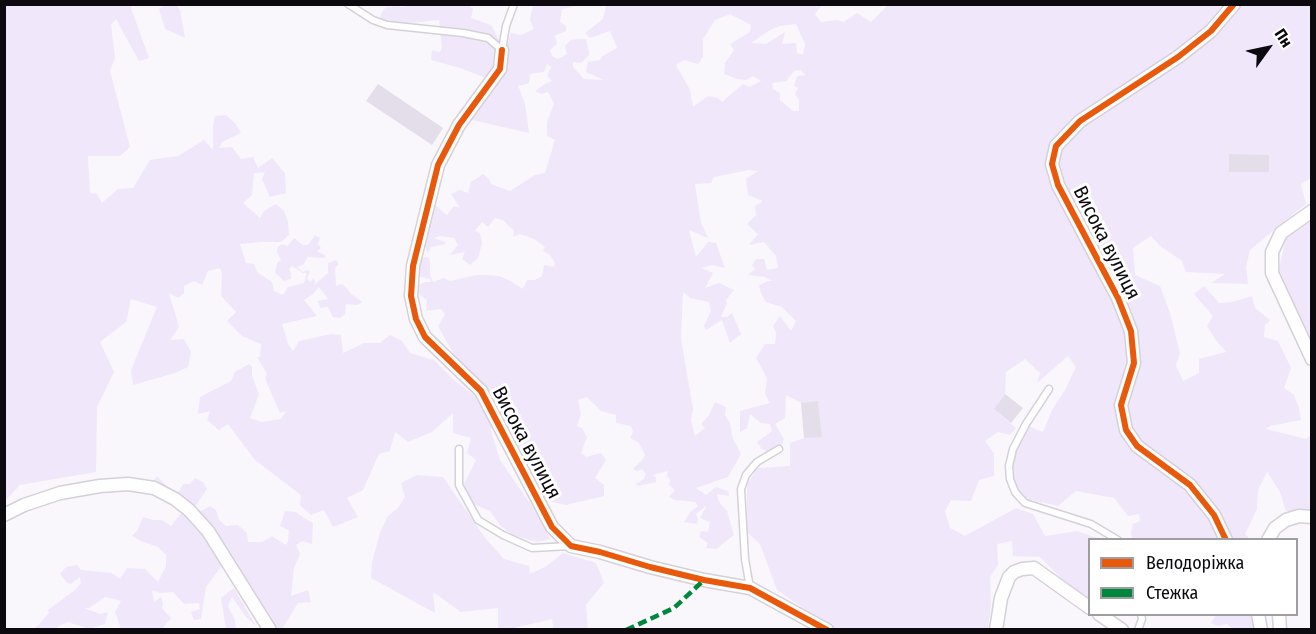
<!DOCTYPE html>
<meta charset="utf-8">
<style>
body{margin:0}
#map{position:relative;width:1316px;height:634px;overflow:hidden;background:#f9f6fc;font-family:"Fira Sans Condensed",sans-serif}
canvas{display:block}
.frame{position:absolute;inset:0;border:6px solid #0d0a0f;pointer-events:none}
.legend{position:absolute;left:1088px;top:538px;width:210px;height:78px;box-sizing:border-box;background:#fff;border:2px solid #9e9d9f;margin:0;padding:8px 10px;list-style:none;font-size:18px;color:#0d0a0f}
.legend li{display:flex;align-items:center;gap:12px;height:30px}
.legend b{width:30px;border:2px solid #9e9d9f}
.north{position:absolute;left:1238px;top:18px;width:60px;height:60px;-webkit-text-stroke:4px #fff;paint-order:stroke;rotate:57deg;font-size:16px;font-weight:700;line-height:24px;text-align:center;color:#0d0a0f}
.north::after{content:'';display:block;margin:auto;width:21px;height:27px;background:#0d0a0f;clip-path:polygon(50% 0,100% 100%,50% 72%,0 100%)}
</style>
<div id="map">
<canvas width="1316" height="634"></canvas>
<div class="frame"></div>
<ul class="legend">
<li><b style="height:8px;background:#e8590c"></b>Велодоріжка</li>
<li><b style="height:8px;background:#00873e"></b>Стежка</li>
</ul>
<div class="north">Пн</div>
</div>
<script>
const g = document.querySelector('canvas').getContext('2d');
g.lineJoin = 'round';
function paint(path, color) {
  g.fillStyle = color;
  g.fill(path, 'evenodd');
}
function toPath(rows) {
  const path = new Path2D();
  for (const r of rows) {
    path.moveTo(r[0], r[1]);
    for (let i = 2; i < r.length; i += 2) path.lineTo(r[i], r[i + 1]);
  }
  return path;
}
function strokePath(path, color, width, dash) {
  g.strokeStyle = color;
  g.lineWidth = width;
  g.lineCap = dash ? 'butt' : 'round';
  g.setLineDash(dash || []);
  g.stroke(path);
}
function label(font, color, halo, rows, align = 'center') {
  g.font = font + ' "Fira Sans Condensed",sans-serif';
  g.lineWidth = 6;
  g.setLineDash([]);
  g.textBaseline = 'middle';
  g.strokeStyle = halo;
  g.fillStyle = color;
  for (const [text, x, y, turn = 0] of rows) {
    g.save();
    g.translate(x, y);
    g.rotate((+turn || 0) * Math.PI / 180);
    g.textAlign = isNaN(turn) ? turn : align;
    if (halo) g.strokeText(text, 0, 0);
    g.fillText(text, 0, 0);
    g.restore();
  }
}
paint(toPath([
 [889,4,1311,5,1311,178,1301,184,1306,204,1250,250,1246,267,1248,284,1211,283,1225,274,1186,272,1182,261,1160,246,1151,236,1133,248,1135,275,1160,286,1170,313,1180,353,1176,365,1183,381,1199,373,1199,359,1226,352,1215,339,1207,326,1213,316,1194,294,1204,286,1219,303,1232,302,1252,296,1255,308,1270,320,1265,325,1264,337,1278,341,1291,368,1284,388,1294,395,1299,408,1301,420,1270,426,1266,429,1306,439,1311,435,1311,455,1310,456,1312,465,1311,514,1286,511,1280,492,1267,472,1258,490,1257,509,1245,534,1250,539,1132,539,1131,533,1133,524,1140,521,1139,514,1128,516,1114,498,1076,491,1058,506,1026,499,1014,484,1012,468,1017,449,1028,426,1043,432,1052,410,1065,390,1076,367,1068,356,1037,383,1040,373,1025,359,1006,372,1005,394,994,409,1016,428,1010,435,998,432,985,441,994,453,994,476,979,480,971,501,951,500,945,511,950,528,965,536,1016,508,1033,514,1045,536,1077,531,1100,539,1090,540,1089,600,1067,584,1040,557,1013,556,1012,541,997,544,998,565,990,577,991,605,988,629,835,630,832,628,777,590,760,544,747,532,747,484,758,468,790,466,790,443,804,438,822,436,818,402,801,403,786,395,785,418,775,424,784,439,782,445,767,452,761,448,757,442,772,431,770,424,761,423,750,414,747,428,740,432,740,411,770,403,765,394,767,378,756,358,765,344,775,344,776,333,773,326,780,316,791,331,796,321,782,307,766,302,761,293,759,285,768,281,772,281,765,277,748,275,755,269,752,265,756,259,764,259,767,270,778,268,776,256,764,242,749,245,758,234,747,224,756,215,755,206,763,201,748,195,746,179,758,171,749,170,714,177,711,183,695,184,701,223,708,238,689,230,696,257,708,242,716,243,725,268,712,265,701,268,713,273,705,288,719,283,734,290,726,300,727,303,721,317,727,317,732,313,741,334,730,343,722,320,706,330,704,326,711,311,709,302,690,298,683,292,681,339,693,409,691,420,695,436,705,428,701,424,709,415,715,402,726,407,725,415,730,423,733,439,741,454,728,477,696,488,706,495,716,487,728,491,729,496,717,494,719,502,727,511,734,535,716,549,706,548,708,543,699,537,701,531,708,532,710,522,700,518,707,505,696,514,698,519,697,524,684,522,690,512,698,506,695,502,675,500,669,497,675,490,668,484,671,481,667,476,668,471,653,475,656,478,656,482,638,486,636,484,644,479,646,474,642,469,637,471,633,469,644,458,645,455,639,443,630,438,633,432,631,426,616,423,616,415,601,411,587,397,578,400,581,414,577,426,582,428,587,437,581,453,586,457,601,453,606,460,595,478,604,485,604,496,566,505,541,499,484,385,457,360,438,326,445,314,441,309,426,311,427,300,421,296,415,287,425,282,431,282,430,279,417,276,419,258,428,257,430,261,430,275,433,282,444,278,450,281,477,275,487,275,499,276,511,281,523,289,527,280,535,280,542,276,544,265,554,267,555,263,550,255,543,251,545,247,534,239,520,234,513,237,514,231,503,220,495,218,488,227,482,222,475,231,480,233,482,243,478,258,470,265,462,259,465,252,450,255,458,245,454,238,440,236,434,238,445,242,446,244,431,247,428,253,423,242,434,204,447,215,454,206,460,208,451,194,460,190,468,193,471,182,483,174,489,179,491,184,510,191,535,175,545,173,555,140,547,136,547,122,554,104,548,92,541,94,535,91,545,84,552,81,547,76,551,67,547,64,544,72,530,74,529,83,520,86,518,85,525,104,529,133,468,119,494,81,460,68,431,60,432,50,440,52,442,47,439,20,387,25,383,22,380,17,382,12,386,7,397,6,403,7,406,5,469,5,473,9,471,18,491,25,505,51,506,50,511,33,521,35,534,29,530,20,533,5,577,5,572,7,562,9,560,22,566,26,566,31,554,36,556,39,557,44,550,50,552,56,558,59,567,54,565,46,571,40,578,39,586,39,589,52,589,55,581,63,573,62,573,67,584,79,604,80,586,72,588,62,600,60,601,57,617,48,610,31,590,38,585,33,603,19,606,5,822,5,815,14,821,22,837,20,844,22,857,13,871,22],
 [730,14,751,25,750,32,730,44,734,50,725,63,724,74,737,79,746,80,753,76,761,81,750,87,743,84,722,102,718,98,708,96,693,107,690,90,676,65,684,60,698,64,703,57,703,39,715,20],
 [796,24,805,44,803,55,797,53,796,43,782,44,785,32,766,44,751,43,770,30,780,26],
 [800,70,806,75,797,76,794,86,798,88,795,94,799,100,799,111,793,111,780,100,780,93,773,89,772,83,786,81,794,71],
 [5,5,132,5,131,8,149,58,139,61,116,19,111,25,115,58,110,71,130,147,120,156,88,156,90,193,97,194,102,203,118,189,133,188,150,160,178,156,204,140,213,150,213,125,215,116,226,115,235,123,241,133,222,142,219,148,232,147,241,159,253,157,258,168,272,158,285,173,286,193,270,197,262,179,265,172,254,173,252,195,243,203,260,218,264,211,276,204,284,211,288,222,289,235,281,242,261,242,240,244,246,263,254,264,257,272,272,282,274,291,283,295,288,287,304,283,307,273,303,273,292,266,289,269,291,274,291,279,284,281,275,273,277,263,281,260,277,252,278,247,282,244,288,246,294,238,303,245,308,245,315,235,320,238,318,244,321,248,317,251,326,256,324,258,308,257,303,265,297,267,303,272,308,270,310,272,307,278,310,282,313,278,315,281,314,285,328,273,328,263,336,260,339,264,335,268,336,286,341,284,346,287,351,294,363,302,357,305,346,304,345,314,340,318,333,317,328,307,320,308,318,301,328,299,319,287,313,294,304,300,317,316,282,324,288,344,293,351,299,341,331,334,341,335,343,353,364,343,380,343,390,335,402,341,410,353,434,360,455,381,479,399,491,419,491,431,500,460,536,512,550,539,537,542,512,535,500,525,490,511,473,504,464,484,476,460,467,453,471,438,453,433,453,413,432,432,408,442,395,432,390,451,379,454,363,490,347,498,358,517,333,527,324,510,311,515,300,505,301,495,255,460,228,424,219,430,207,420,210,411,198,414,200,397,231,381,235,372,249,364,252,367,252,376,259,394,250,418,262,422,281,419,286,411,280,413,265,378,267,374,257,357,260,357,261,344,242,336,227,321,236,312,221,296,222,273,220,268,208,271,202,285,194,281,184,286,184,293,178,298,169,293,179,327,170,340,184,339,191,352,188,367,175,373,133,385,131,370,157,307,131,299,126,322,100,342,114,372,97,407,96,472,20,485,5,501],
 [165,5,176,5,180,10,185,38,165,29,159,9],
 [1311,214,1311,344,1279,269,1286,236],
 [417,475,443,477,486,539,504,559,529,566,530,574,545,567,563,553,596,563,604,583,586,605,588,629,553,629,552,619,510,629,498,629,498,608,461,612,433,592,435,613,371,578,372,562,380,532,388,516,398,508,405,497,401,483],
 [157,476,170,489,178,493,183,484,190,484,195,478,203,482,207,489,197,504,193,507,201,511,210,506,216,510,219,520,226,526,238,525,247,533,248,542,262,542,272,536,286,545,288,541,289,530,280,526,285,511,296,512,304,518,313,523,312,544,302,541,296,545,300,554,294,568,291,596,308,590,311,602,298,603,282,629,275,629,230,562,221,567,206,587,201,619,194,620,191,612,200,609,199,603,184,604,173,592,160,593,152,590,154,602,161,597,163,603,162,608,171,618,162,629,121,629,115,612,121,601,105,597,89,608,84,608,100,614,108,612,105,624,89,629,68,622,57,627,57,629,34,630,49,613,48,610,75,590,81,583,80,577,71,584,67,583,60,574,66,567,77,565,81,570,112,573,120,579,127,568,145,569,158,582,166,566,166,555,158,547,141,541,132,536,137,531,143,517,153,520,162,520,171,526,185,508,150,486],
 [234,588,256,626,246,617,232,597,228,606,235,620,236,629,226,629,221,598],
 [1216,615,1251,615,1254,623,1253,629,1233,629,1227,624,1218,626,1211,623]
]), '#f0e7fb');
paint(toPath([
 [378,84,443,128,432,145,366,101],
 [1229,154,1269,155,1269,172,1229,172],
 [1005,394,1023,408,1011,423,994,409],
 [818,401,822,437,804,438,801,403]
]), '#e3deea');
const service = toPath([
 [348,4,373,20,387,25,463,33,488,38,502,50,506,26,514,4],
 [1049,389,1026,424,1013,449,1009,466,1010,479,1015,492,1025,503,1091,524,1118,540],
 [459,449,459,485,478,520,503,535,532,548,570,546],
 [750,588,745,559,741,489,746,475,757,462,779,449],
 [1138,630,1142,619,1141,614]
]);
const minor = toPath([
 [502,50,500,69,459,125,438,165,413,266,411,296,416,319,425,337,481,391,552,527,571,546,600,552,650,567,704,580,750,588,827,630],
 [1312,211,1281,233,1272,252,1272,273,1312,359],
 [4,515,24,505,60,493,100,486,128,484,154,488,175,499,189,510,208,531,270,630],
 [1226,540,1214,515,1190,485,1137,446,1126,430,1121,405,1134,363,1131,331,1118,298,1058,185,1052,164,1056,146,1080,121,1178,57,1211,31,1234,4],
 [1268,540,1275,528,1286,520,1299,516,1312,517],
 [1099,614,1122,630],
 [1258,614,1261,630],
 [1279,614,1280,630],
 [996,630,1001,598,1009,577,1014,572,1022,569,1034,568,1090,608]
]);
strokePath(service, '#d4d1d7', 9);
strokePath(minor, '#d4d1d7', 15);
strokePath(service, '#fefeff', 6);
strokePath(minor, '#fefeff', 12);
strokePath(toPath([
 [626,630,674,608,704,580]
]), '#00873e', 4.5, [9, 4.5]);
strokePath(toPath([
 [502,50,500,69,459,125,438,165,413,266,411,296,416,319,425,337,481,391,552,527,571,546,600,552,650,567,704,580,750,588,827,630],
 [1226,540,1214,515,1190,485,1137,446,1126,430,1121,405,1134,363,1131,331,1118,298,1058,185,1052,164,1056,146,1080,121,1178,57,1211,31,1234,4]
]), '#e8590c', 6);
label('20px', '#0d0a0f', '#fff', [
 ["Висока вулиця",1106,243,63],
 ["Висока вулиця",526,443,62]
]);
</script>
